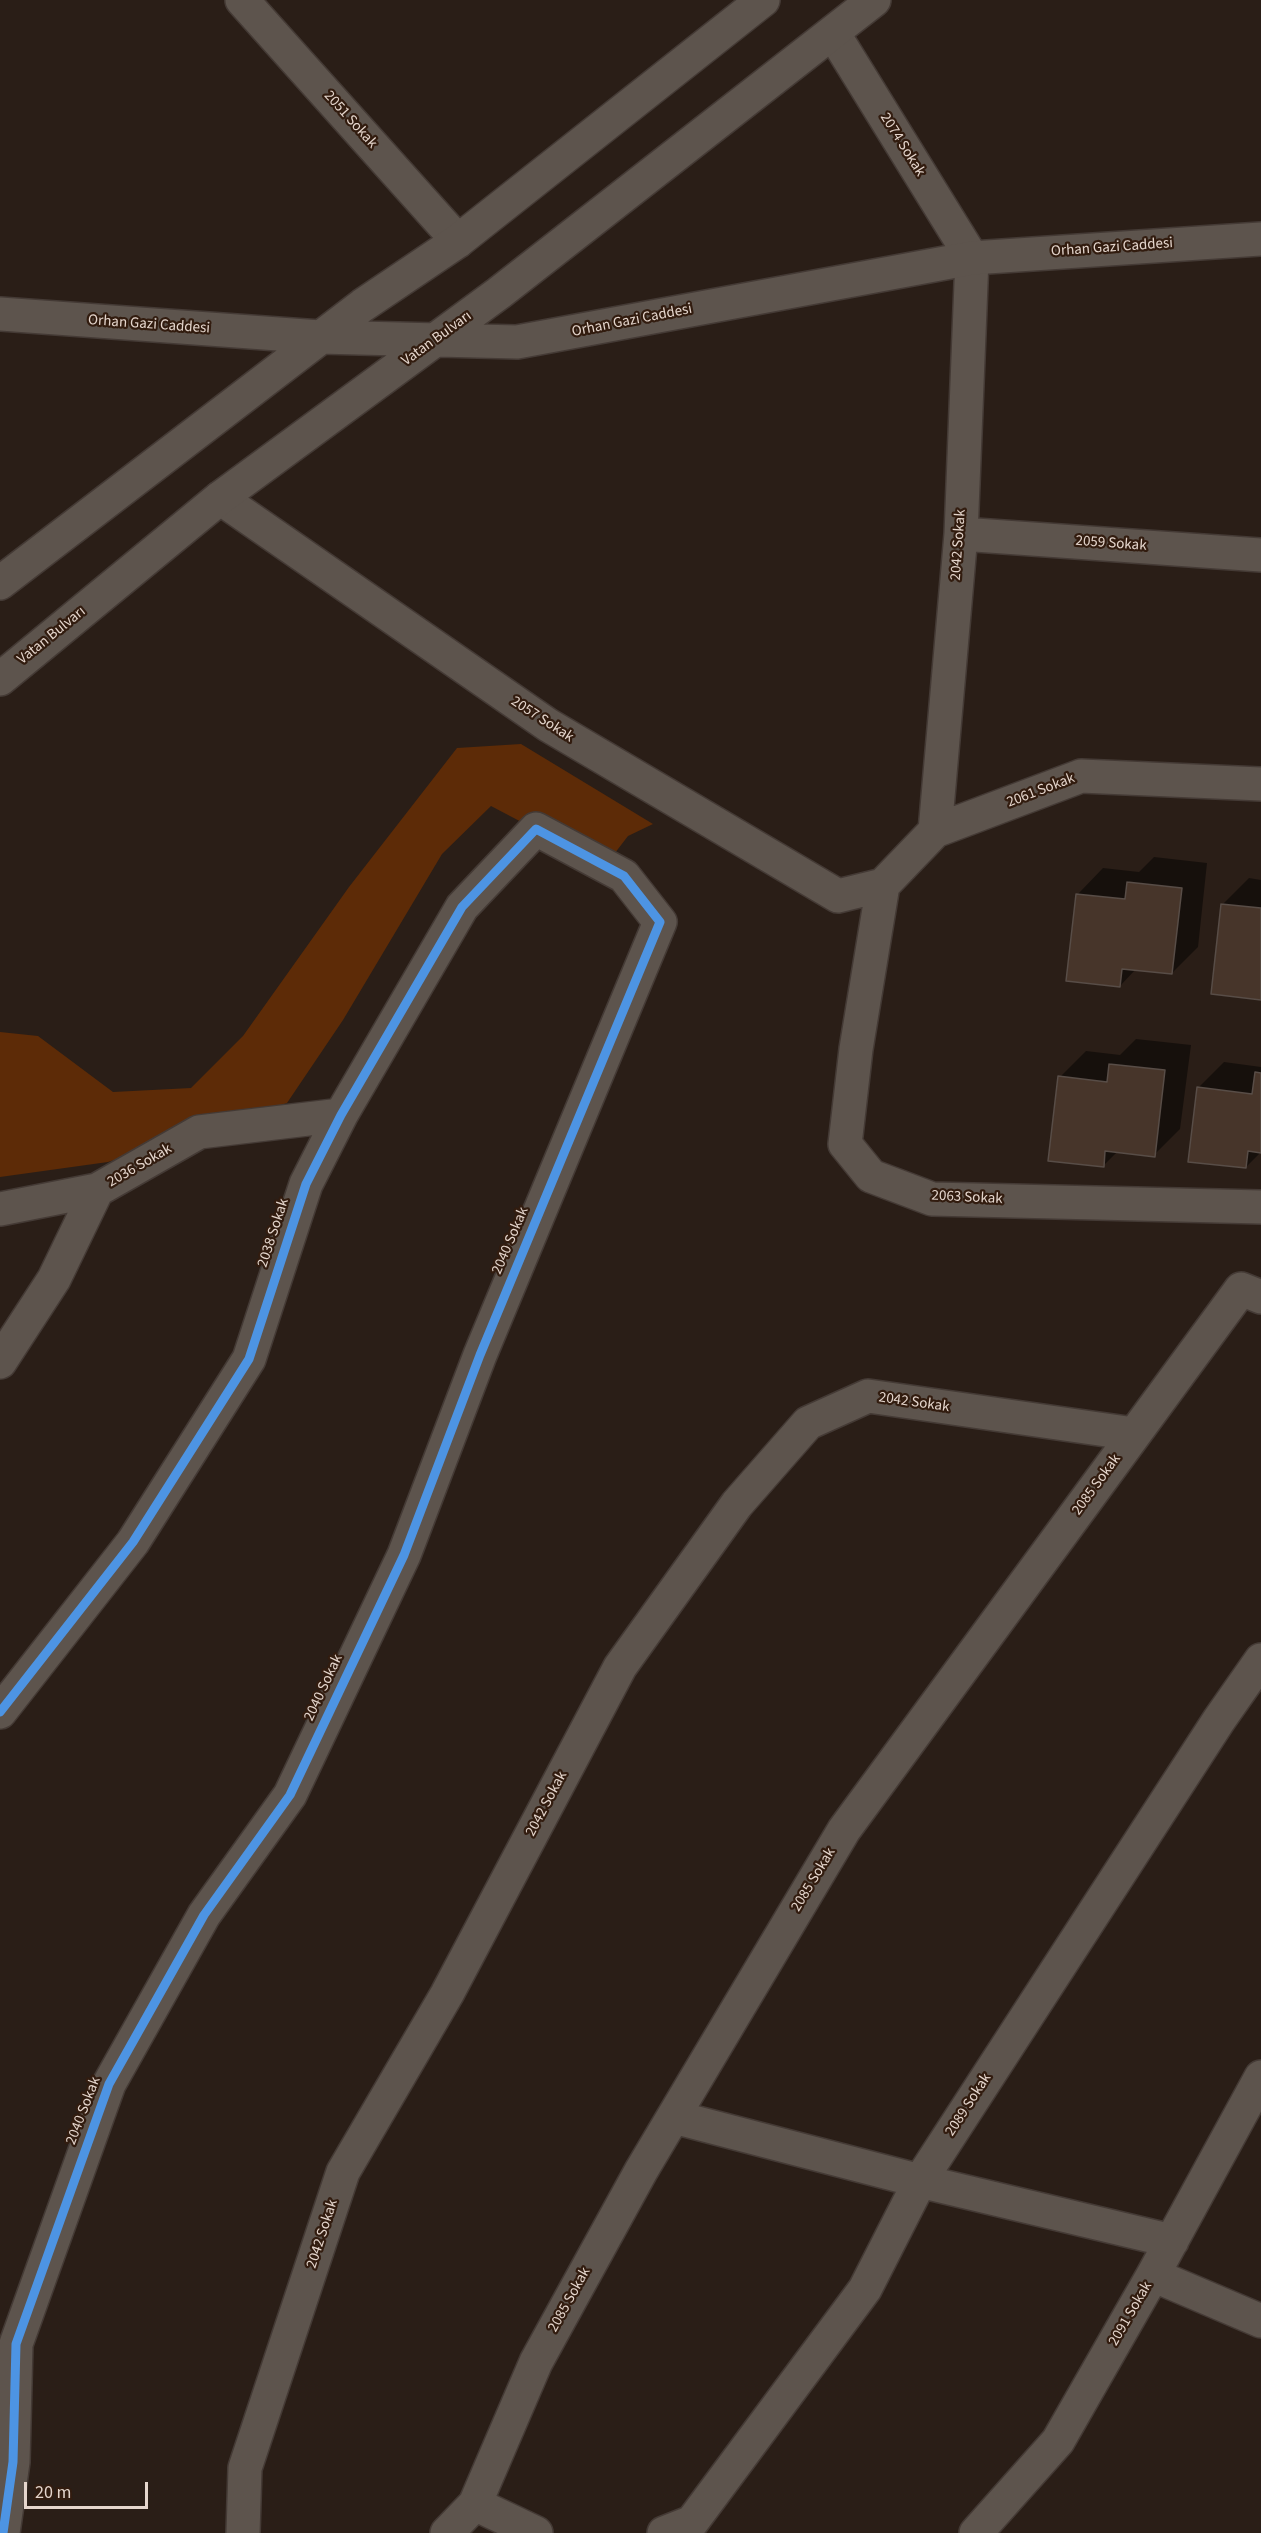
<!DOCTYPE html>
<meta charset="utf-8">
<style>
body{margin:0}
#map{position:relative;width:1261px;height:2533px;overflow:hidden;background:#2a1e17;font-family:"Source Sans 3",sans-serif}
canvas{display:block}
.scale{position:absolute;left:24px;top:2482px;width:124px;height:27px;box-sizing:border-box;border:3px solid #e5d6cd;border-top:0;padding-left:8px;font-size:18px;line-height:21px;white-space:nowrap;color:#e5d6cd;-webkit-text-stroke:4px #321c0f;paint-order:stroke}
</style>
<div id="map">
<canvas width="1261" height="2533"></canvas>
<div class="scale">20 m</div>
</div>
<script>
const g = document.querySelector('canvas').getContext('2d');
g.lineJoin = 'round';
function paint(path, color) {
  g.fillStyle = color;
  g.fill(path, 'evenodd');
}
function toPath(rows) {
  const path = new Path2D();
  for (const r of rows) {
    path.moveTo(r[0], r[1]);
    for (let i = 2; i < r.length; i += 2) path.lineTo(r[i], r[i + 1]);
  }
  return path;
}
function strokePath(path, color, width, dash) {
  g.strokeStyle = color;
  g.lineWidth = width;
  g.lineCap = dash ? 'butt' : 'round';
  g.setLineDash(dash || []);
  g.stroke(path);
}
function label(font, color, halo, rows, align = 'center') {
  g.font = font + ' "Source Sans 3",sans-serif';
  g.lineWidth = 4.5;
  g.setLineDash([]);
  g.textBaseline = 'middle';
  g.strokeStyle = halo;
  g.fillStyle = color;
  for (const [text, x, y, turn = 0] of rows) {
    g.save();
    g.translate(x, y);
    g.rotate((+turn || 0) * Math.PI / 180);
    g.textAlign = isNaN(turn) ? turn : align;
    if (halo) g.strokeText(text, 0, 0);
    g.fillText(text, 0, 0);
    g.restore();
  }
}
paint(toPath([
 [521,744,653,824,628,836,605,866,491,806,442,854,343,1020,287,1103,108,1162,0,1177,0,1032,38,1036,113,1092,191,1088,243,1036,349,887,457,748]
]), '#5d2b07');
paint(toPath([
 [1154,857,1207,863,1198,947,1172,973,1136,969,1120,986,1078,894,1103,868,1139,872],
 [1249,878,1261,880,1261,998,1223,904],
 [1136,1039,1191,1045,1180,1129,1154,1155,1118,1151,1103,1166,1060,1077,1086,1051,1120,1055],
 [1224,1062,1261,1067,1261,1152,1246,1167,1198,1088]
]), '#0007');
const building = toPath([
 [1127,882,1182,888,1172,974,1122,969,1120,987,1066,981,1076,894,1125,899,1127,882],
 [1221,904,1261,908,1261,1000,1211,994,1221,904],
 [1109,1064,1165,1070,1155,1157,1105,1151,1104,1167,1048,1161,1058,1076,1107,1082,1109,1064],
 [1255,1072,1261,1073,1261,1153,1248,1151,1246,1168,1188,1162,1197,1087,1252,1094,1255,1072]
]);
paint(building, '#47352a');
strokePath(building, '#584d47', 1.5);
const street = toPath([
 [242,0,458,241],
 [833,33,972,258,961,534,935,831],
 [220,498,548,725,838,896,883,885],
 [961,534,1261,555],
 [883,885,856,1049,845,1144,871,1176,932,1199,1261,1207],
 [883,885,935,831,1081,776,1261,784],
 [0,1209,97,1190],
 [0,1362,54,1279,97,1190,199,1132,341,1115],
 [0,1712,133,1542,249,1359,306,1184,341,1115,462,907,536,829,624,876,660,922,480,1355,404,1555,290,1795,204,1915,109,2084,16,2344,13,2462,3,2533],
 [674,2117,920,2181,1172,2241],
 [1153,2275,1261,2321],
 [475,2504,536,2533],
 [243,2533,245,2468,343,2172,447,1994,620,1667,737,1504,808,1423,868,1396,1134,1434],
 [447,2533,475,2504,536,2362,641,2171,844,1830,1241,1289,1261,1297],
 [664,2533,692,2522,865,2289,920,2181,1219,1720,1261,1660],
 [976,2533,1058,2441,1153,2275,1261,2077]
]);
const secondary = toPath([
 [0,314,320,337,517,342,972,258,1261,239],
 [0,583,363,305,458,241,763,0],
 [0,679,220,498,499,293,874,0]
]);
strokePath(street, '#443a35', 36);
strokePath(secondary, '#443a35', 36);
strokePath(street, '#5d544d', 33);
strokePath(secondary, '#5d544d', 33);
strokePath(toPath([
 [0,1712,133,1542,249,1359,306,1184,341,1115,462,907,536,829,624,876,660,922,480,1355,404,1555,290,1795,204,1915,109,2084,16,2344,13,2462,3,2533]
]), '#4d94e3', 9);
label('15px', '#e5d6cd', '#321c0f', [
 ["2051 Sokak",350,120,48],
 ["2074 Sokak",902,145,58],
 ["Orhan Gazi Caddesi",1112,248,-4],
 ["Orhan Gazi Caddesi",632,321,-11],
 ["Orhan Gazi Caddesi",149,325,4],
 ["Vatan Bulvarı",437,339,-36],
 ["2059 Sokak",1111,544,4],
 ["2042 Sokak",959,545,-86],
 ["Vatan Bulvarı",52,636,-39],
 ["2057 Sokak",542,720,33],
 ["2061 Sokak",1041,791,-21],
 ["2036 Sokak",140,1166,-30],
 ["2063 Sokak",967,1198,3],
 ["2038 Sokak",274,1233,-72],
 ["2040 Sokak",511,1241,-67],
 ["2042 Sokak",914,1403,8],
 ["2085 Sokak",1097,1485,-54],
 ["2040 Sokak",324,1688,-65],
 ["2042 Sokak",547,1804,-62],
 ["2085 Sokak",814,1880,-59],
 ["2089 Sokak",969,2105,-57],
 ["2040 Sokak",84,2111,-69],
 ["2042 Sokak",323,2234,-72],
 ["2085 Sokak",570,2300,-61],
 ["2091 Sokak",1131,2314,-60]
]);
</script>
